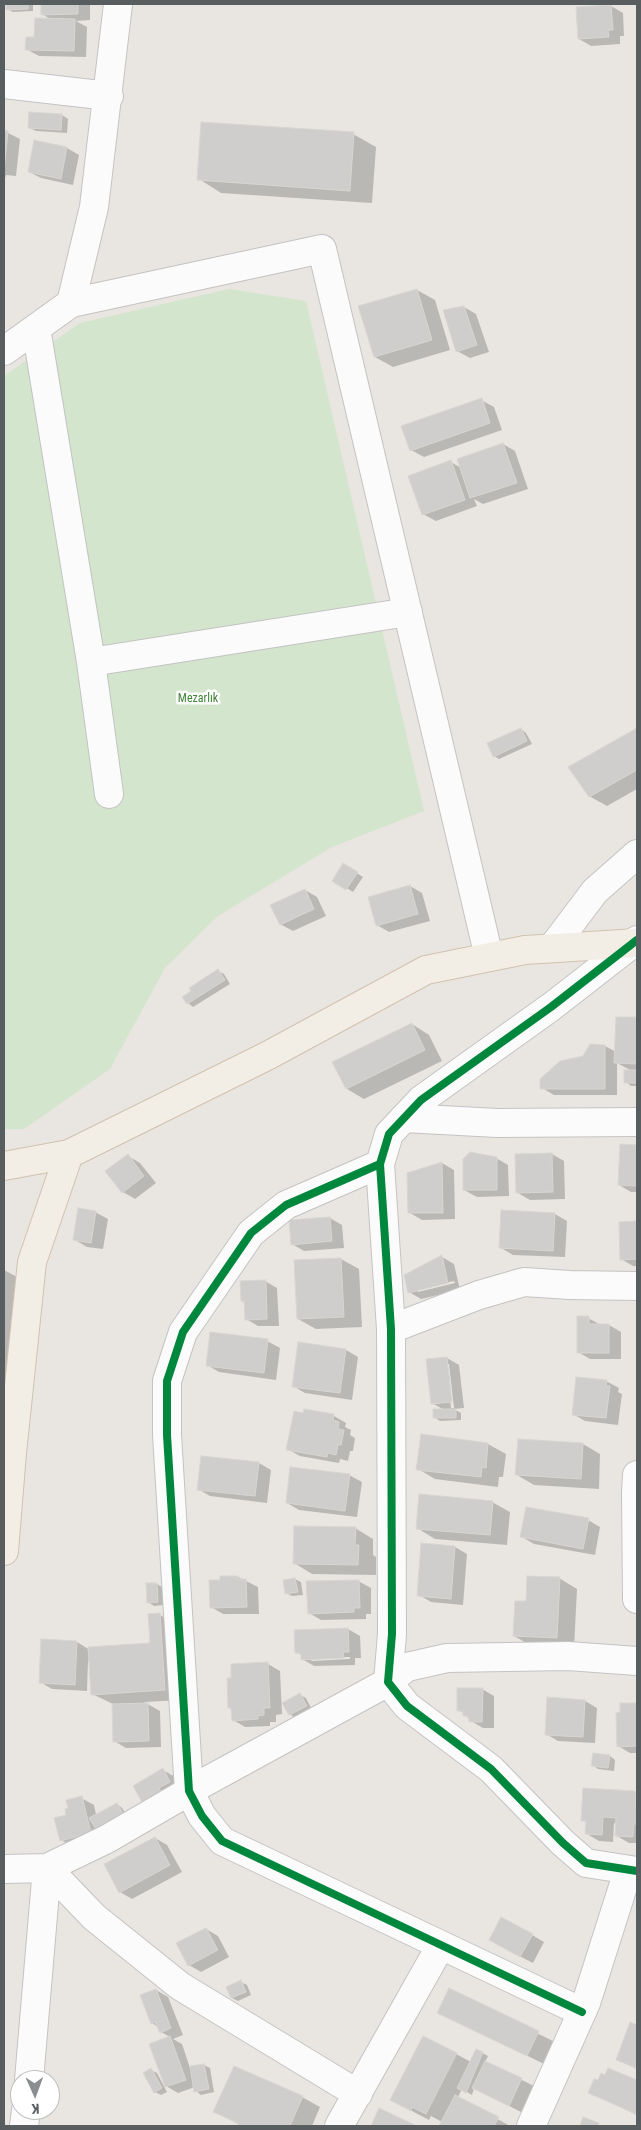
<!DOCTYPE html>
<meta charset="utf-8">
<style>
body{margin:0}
#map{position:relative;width:641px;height:2130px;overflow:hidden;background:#e9e6e2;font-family:"Roboto Condensed",sans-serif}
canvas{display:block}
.frame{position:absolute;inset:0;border:5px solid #585d60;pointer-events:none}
.north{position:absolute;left:10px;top:2070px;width:50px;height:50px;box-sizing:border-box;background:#fff;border:1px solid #bcbebf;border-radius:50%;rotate:178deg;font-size:14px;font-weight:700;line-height:20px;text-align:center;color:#585d60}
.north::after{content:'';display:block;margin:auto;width:18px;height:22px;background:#8b8d8e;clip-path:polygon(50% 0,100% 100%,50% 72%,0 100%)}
</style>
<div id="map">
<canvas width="641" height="2130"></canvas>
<div class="frame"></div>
<div class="north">K</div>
</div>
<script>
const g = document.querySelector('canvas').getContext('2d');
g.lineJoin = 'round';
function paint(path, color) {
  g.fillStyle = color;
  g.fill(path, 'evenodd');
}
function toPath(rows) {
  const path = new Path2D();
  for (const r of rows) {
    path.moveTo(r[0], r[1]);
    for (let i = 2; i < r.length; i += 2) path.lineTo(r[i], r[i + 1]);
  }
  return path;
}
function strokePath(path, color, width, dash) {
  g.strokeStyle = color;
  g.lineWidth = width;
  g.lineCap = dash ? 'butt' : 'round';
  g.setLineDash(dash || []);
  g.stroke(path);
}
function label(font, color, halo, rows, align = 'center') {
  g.font = font + ' "Roboto Condensed",sans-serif';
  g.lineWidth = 5;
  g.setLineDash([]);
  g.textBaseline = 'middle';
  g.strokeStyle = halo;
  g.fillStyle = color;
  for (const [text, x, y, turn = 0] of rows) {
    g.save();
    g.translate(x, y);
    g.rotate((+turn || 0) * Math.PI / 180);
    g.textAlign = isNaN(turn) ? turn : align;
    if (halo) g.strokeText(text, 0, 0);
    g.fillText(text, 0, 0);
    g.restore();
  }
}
paint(toPath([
 [229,289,306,301,424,811,332,847,218,916,165,968,110,1069,24,1129,4,1129,4,376,80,323]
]), '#d3e5cc');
paint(toPath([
 [7,4,33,4,33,11,13,12,7,9],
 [42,4,90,4,90,20,76,21,87,27,86,57,39,56,26,49,52,20,42,14],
 [611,6,623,13,624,36,620,36,620,44,591,46,579,39],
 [62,115,68,119,67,133,36,131,30,128],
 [4,131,20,139,16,176,6,175,5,178,4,178],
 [353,134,376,147,372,203,221,193,199,179],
 [35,141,67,148,79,155,73,185,41,178,29,172],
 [417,290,435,300,450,350,393,367,375,357],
 [464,307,476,314,489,352,470,358,457,351],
 [481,400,494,407,502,430,424,457,411,450],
 [503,444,515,451,528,489,483,504,474,499,477,506,436,521,423,514,451,462,461,468],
 [521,729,526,733,532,744,499,759,494,756],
 [637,729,637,789,607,806,589,796,570,767],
 [344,865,363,877,353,892,334,880],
 [410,886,422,893,430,921,389,932,377,925],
 [305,890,317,897,326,916,293,931,280,924],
 [218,971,224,974,230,984,193,1007,188,1003],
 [617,1018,637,1018,637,1086,631,1086,626,1082,632,1071,617,1063,617,1095,554,1095,542,1088,584,1057,605,1046,616,1052],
 [412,1024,429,1035,442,1061,364,1099,347,1089],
 [622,1146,637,1147,637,1192,631,1192,619,1185],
 [552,1154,564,1161,565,1199,530,1200,518,1193],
 [128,1156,140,1163,156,1183,135,1199,123,1192],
 [496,1158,508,1165,509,1196,477,1197,464,1190],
 [442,1163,454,1170,455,1219,422,1220,410,1213],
 [95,1212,108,1219,103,1249,87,1247,75,1240],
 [555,1214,567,1221,565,1257,513,1255,501,1248],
 [330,1218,342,1225,344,1248,304,1251,292,1244],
 [637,1222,637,1266,633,1266,621,1259,620,1223],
 [442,1257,454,1264,460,1290,421,1299,409,1292],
 [454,1281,455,1283,418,1292,418,1289],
 [341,1259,359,1269,362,1327,316,1329,298,1319,295,1262],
 [4,1270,17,1277,4,1464],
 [265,1281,277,1288,279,1326,258,1326,246,1319,246,1303,242,1301],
 [588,1318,601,1325,609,1325,621,1332,621,1359,590,1359,578,1352],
 [267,1341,280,1348,276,1380,219,1372,207,1365],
 [346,1350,358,1357,352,1400,305,1393,293,1386],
 [447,1358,459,1365,464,1408,454,1409,461,1413,461,1420,440,1421,434,1417,444,1410,432,1403],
 [446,1364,449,1364,454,1408,451,1408],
 [606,1381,619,1388,618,1392,622,1394,618,1425,585,1421,573,1414],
 [334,1416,346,1423,345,1427,351,1430,350,1435,355,1438,353,1451,350,1451,348,1461,340,1459,339,1463,300,1456,287,1449],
 [422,1436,488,1444,506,1454,503,1477,499,1477,498,1487,435,1479,418,1469],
 [583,1444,600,1454,599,1489,534,1485,517,1475],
 [259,1463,271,1470,267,1503,210,1496,198,1489],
 [349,1475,362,1482,357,1517,299,1510,287,1503],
 [492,1502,510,1512,507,1545,435,1539,417,1528],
 [588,1520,600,1527,595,1555,534,1544,522,1537],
 [355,1528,373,1539,373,1555,376,1557,376,1575,312,1574,294,1563],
 [455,1547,467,1554,463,1605,431,1602,419,1595],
 [238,1577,258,1587,259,1614,223,1614,211,1607,221,1581],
 [559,1578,577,1589,574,1648,532,1646,514,1636,527,1603],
 [295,1579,301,1582,303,1595,292,1596,286,1593],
 [358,1581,371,1588,371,1614,366,1614,366,1619,321,1620,309,1613],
 [157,1584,162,1587,163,1605,154,1606,148,1602],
 [160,1615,177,1625,182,1700,144,1702,160,1711,161,1747,126,1748,114,1741,113,1704,92,1694,90,1661,88,1661,87,1691,52,1689,40,1682,77,1642,90,1650,151,1644],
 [348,1629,360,1636,361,1658,355,1658,355,1665,314,1666,302,1659,302,1655,296,1652],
 [350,1657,350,1659,312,1661,309,1658],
 [268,1664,280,1671,282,1714,276,1715,276,1722,270,1722,270,1726,245,1727,233,1720,232,1709,230,1708],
 [482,1689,494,1696,494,1728,483,1728,471,1721,464,1713,458,1710],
 [300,1695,306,1698,312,1710,295,1718,290,1714],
 [585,1701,597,1708,595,1743,558,1741,546,1734],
 [637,1704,637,1753,630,1753,618,1746,621,1705],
 [610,1756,615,1760,614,1771,598,1769,592,1765],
 [163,1770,175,1777,182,1789,155,1808,143,1801],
 [635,1792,637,1794,637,1843,629,1843,617,1836,617,1824,614,1823,613,1842,599,1841,587,1834,587,1822,583,1820],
 [81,1798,94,1805,96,1815,117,1804,122,1808,128,1817,73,1847,61,1840,68,1816],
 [155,1838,167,1845,182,1872,132,1899,120,1892,105,1865],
 [206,1929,218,1936,229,1957,201,1972,189,1965],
 [532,1935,544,1942,533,1963,502,1947],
 [241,1982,247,1985,251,1995,238,2001,232,1998,228,1987],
 [156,1990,168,1997,183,2035,173,2039,182,2044,190,2068,204,2065,210,2068,214,2092,201,2095,196,2091,195,2087,178,2093,166,2086,170,2037,161,2032,158,2027,152,2023],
 [449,1990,557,2043,546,2065,439,2012],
 [631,2023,637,2026,637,2069,617,2060],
 [424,2037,471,2062,477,2050,488,2056,485,2062,534,2086,521,2112,474,2088,472,2095,462,2089,458,2097,510,2126,440,2126,442,2122,431,2116,429,2120,410,2110],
 [151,2070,157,2073,167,2092,161,2095,155,2092],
 [609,2070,637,2081,637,2115,589,2093,606,2076],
 [302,2097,320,2107,312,2126,242,2126,215,2112]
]), '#0003');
const building = toPath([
 [6,4,28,4,28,9,6,10,6,4],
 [41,4,78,4,78,14,41,15,41,4],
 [611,5,613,30,608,30,609,37,578,39,576,7,611,5],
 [35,18,75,19,74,51,25,50,26,37,34,37,35,18],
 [29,112,62,114,61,130,28,128,29,112],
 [201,122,354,132,350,191,197,180,201,122],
 [4,130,8,131,4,170,4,130],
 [34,140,67,147,61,179,28,172,34,140],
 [417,289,432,340,374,357,358,306,417,289],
 [464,306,477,345,456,352,443,310,464,306],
 [482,398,490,423,410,451,401,426,482,398],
 [503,443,517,483,470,498,457,459,503,443],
 [451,460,465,500,422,515,408,476,451,460],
 [521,728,527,741,493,757,487,743,521,728],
 [637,728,637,770,589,797,568,767,637,728],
 [343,863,358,872,346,890,332,881,343,863],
 [410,885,418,914,376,926,368,897,410,885],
 [305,889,314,909,280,925,270,905,305,889],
 [218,969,225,980,187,1004,182,997,191,991,189,988,218,969],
 [616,1017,637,1017,637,1064,614,1063,616,1017],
 [412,1023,425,1050,346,1089,332,1062,412,1023],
 [590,1044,605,1045,605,1089,540,1089,540,1079,560,1061,583,1056,590,1044],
 [624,1070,637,1070,637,1083,624,1083,624,1070],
 [620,1144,637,1145,637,1186,618,1185,620,1144],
 [470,1152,497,1157,497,1190,463,1190,463,1159,470,1152],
 [552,1153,553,1192,516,1193,515,1154,552,1153],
 [128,1154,144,1176,122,1193,105,1171,128,1154],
 [442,1162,443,1213,408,1213,407,1173,442,1162],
 [78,1208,96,1211,91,1243,73,1240,78,1208],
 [501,1210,555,1213,553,1251,499,1248,501,1210],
 [330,1217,332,1241,291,1245,289,1220,330,1217],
 [637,1221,637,1259,620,1260,619,1222,637,1221],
 [442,1255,448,1283,408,1293,404,1275,442,1255],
 [341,1258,344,1317,297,1319,294,1260,341,1258],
 [266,1280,267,1319,245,1320,244,1301,241,1301,240,1281,266,1280],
 [577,1316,589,1316,589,1324,609,1324,609,1353,577,1353,577,1316],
 [210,1332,268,1339,264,1373,206,1366,210,1332],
 [298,1342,346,1349,340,1393,292,1387,298,1342],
 [447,1357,452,1402,431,1404,426,1359,447,1357],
 [576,1377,607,1380,606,1386,610,1386,606,1418,572,1415,576,1377],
 [304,1409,334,1414,333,1420,339,1422,338,1429,344,1430,341,1445,338,1445,336,1455,328,1453,327,1457,286,1450,294,1411,303,1413,304,1409],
 [433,1409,456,1409,456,1418,433,1418,433,1409],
 [421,1434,488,1443,486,1468,482,1467,481,1477,416,1470,421,1434],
 [518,1439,583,1443,581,1479,515,1475,518,1439],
 [201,1456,259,1462,255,1496,197,1490,201,1456],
 [290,1467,350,1474,345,1511,286,1503,290,1467],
 [419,1494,493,1501,490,1535,416,1529,419,1494],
 [526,1507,589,1518,583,1549,520,1537,526,1507],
 [294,1526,356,1527,355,1545,359,1545,358,1565,293,1564,294,1526],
 [421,1543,455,1546,451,1599,417,1596,421,1543],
 [220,1576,238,1576,238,1579,246,1579,247,1607,210,1608,209,1580,220,1580,220,1576],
 [527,1576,560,1577,557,1638,513,1636,515,1601,526,1601,527,1576],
 [295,1578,298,1592,285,1594,283,1580,295,1578],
 [359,1580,360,1608,354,1608,354,1612,308,1614,306,1581,359,1580],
 [146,1583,157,1583,158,1602,147,1603,146,1583],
 [160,1613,165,1690,91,1695,88,1647,150,1643,148,1614,160,1613],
 [348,1628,349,1652,343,1652,344,1658,301,1660,301,1653,295,1653,294,1630,348,1628],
 [41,1639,77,1641,75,1685,39,1683,41,1639],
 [268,1662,270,1708,264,1708,264,1715,258,1716,258,1719,232,1721,231,1708,228,1708,227,1678,231,1678,231,1664,268,1662],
 [457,1688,483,1688,482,1722,469,1722,469,1716,463,1716,463,1711,457,1711,457,1688],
 [300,1693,307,1706,289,1715,282,1703,300,1693],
 [547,1697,585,1700,583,1737,545,1735,547,1697],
 [148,1703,149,1741,113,1742,112,1704,148,1703],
 [620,1703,637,1703,637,1746,617,1747,616,1713,620,1712,620,1703],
 [593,1753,610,1755,608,1768,591,1766,593,1753],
 [163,1768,170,1782,159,1788,161,1791,142,1802,133,1786,163,1768],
 [583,1788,635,1791,637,1820,637,1824,634,1824,633,1837,615,1836,616,1818,603,1817,602,1835,585,1834,586,1821,581,1821,583,1788],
 [82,1796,91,1833,60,1841,54,1818,66,1815,65,1809,68,1808,66,1800,82,1796],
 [117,1803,123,1814,96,1829,89,1818,117,1803],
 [155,1837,170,1865,119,1893,104,1864,155,1837],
 [501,1917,533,1934,520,1957,489,1940,501,1917],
 [206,1928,218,1950,188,1966,176,1943,206,1928],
 [241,1980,246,1992,231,1998,226,1987,241,1980],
 [449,1988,539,2031,527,2056,437,2013,449,1988],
 [156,1989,171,2028,160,2033,155,2022,151,2024,140,1995,156,1989],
 [630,2022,637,2025,637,2068,616,2060,630,2022],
 [170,2036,186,2080,165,2087,149,2044,170,2036],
 [423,2036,457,2053,426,2114,412,2107,411,2111,390,2100,423,2036],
 [476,2049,483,2052,466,2093,457,2088,476,2049],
 [485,2061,522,2078,509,2106,472,2088,485,2061],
 [204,2064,209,2089,194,2092,190,2066,204,2064],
 [234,2066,303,2096,290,2126,245,2126,213,2112,234,2066],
 [151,2068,162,2088,154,2093,143,2073,151,2068],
 [608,2068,637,2080,637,2114,588,2093,594,2079,598,2080,601,2073,605,2075,608,2068],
 [455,2095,499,2117,494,2126,439,2126,455,2095],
 [379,2108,417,2126,371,2126,379,2108],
 [583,2117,599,2123,598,2126,580,2126,583,2117]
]);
paint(building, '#d0cecc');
strokePath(building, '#d8d5d1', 1);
const minor = toPath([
 [4,84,109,96],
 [71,303,94,207,118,4],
 [36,328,91,662,109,794],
 [4,351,71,303,322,249,489,957],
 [91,662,408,612],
 [637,940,551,1007,421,1100,389,1134,380,1164,391,1329,392,1634,388,1682,407,1706,491,1769,563,1843,586,1863,637,1871],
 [552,948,595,891,637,854],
 [404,1118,497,1123,637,1122],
 [380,1164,286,1205,251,1233,183,1332,167,1381,167,1435,189,1791,202,1816,222,1841,582,2012],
 [391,1329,479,1295,524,1282,570,1285,637,1286],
 [637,1475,636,1493,637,1599],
 [47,1868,94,1917,180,1986,358,2094],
 [4,1869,47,1868,107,1839,205,1782,388,1682,407,1667,447,1658,568,1656,637,1661],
 [29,2080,47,1868],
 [24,2126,26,2110],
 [339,2126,441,1945],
 [531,2126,586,2003,628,1871]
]);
const major = toPath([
 [4,1166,69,1154,267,1056,426,970,525,950,637,943],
 [4,1551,12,1453,32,1262,69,1154]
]);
strokePath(minor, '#c4c3c3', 30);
strokePath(major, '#d1c2af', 30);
strokePath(minor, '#fcfbfb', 28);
strokePath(major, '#f2ede5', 28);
strokePath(toPath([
 [637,940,551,1007,421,1100,389,1134,380,1164,391,1329,392,1634,388,1682,407,1706,491,1769,563,1843,586,1863,637,1871],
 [380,1164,286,1205,251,1233,183,1332,167,1381,167,1435,189,1791,202,1816,222,1841,582,2012]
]), '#00873e', 8);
label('12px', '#3d8434', '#fff', [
 ["Mezarlık",198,699]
]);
</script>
